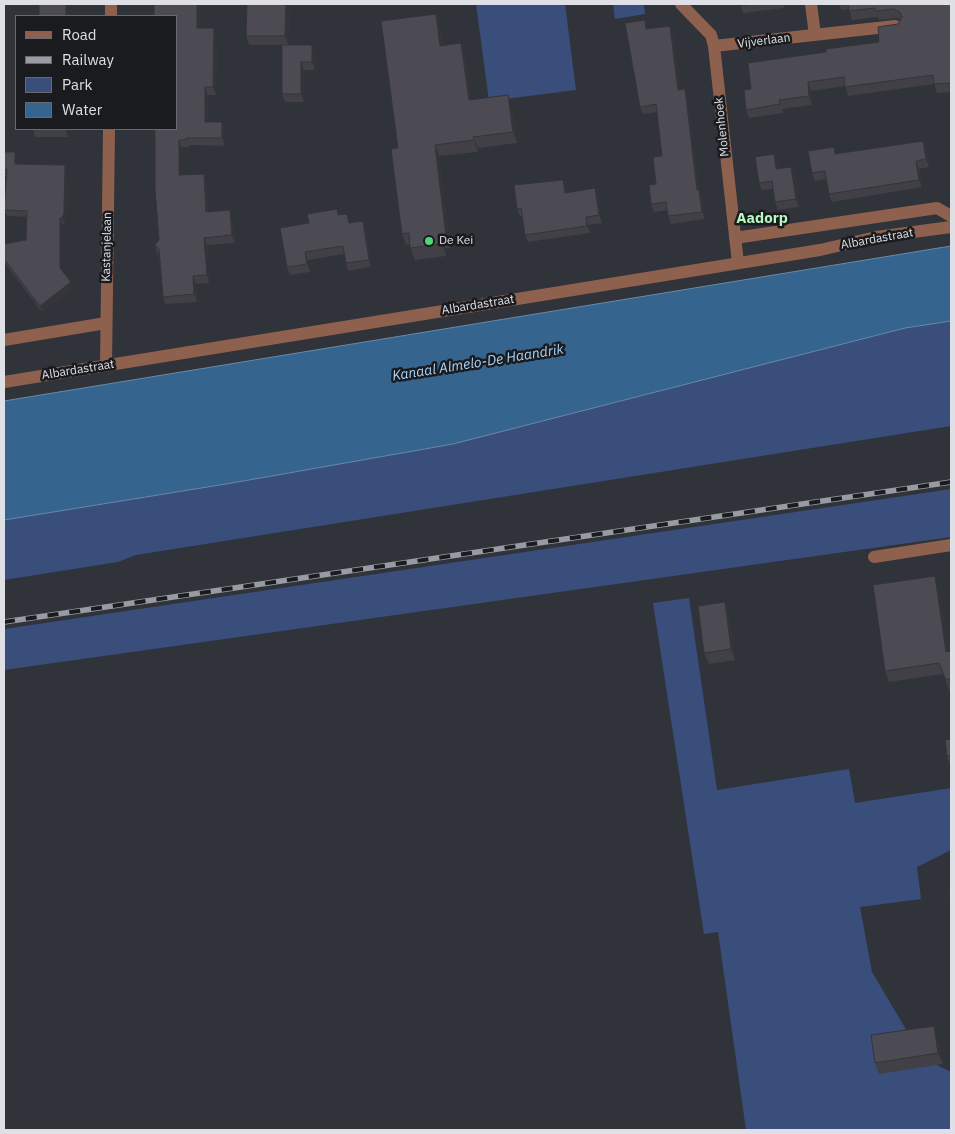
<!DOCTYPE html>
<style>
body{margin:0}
#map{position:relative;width:955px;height:1134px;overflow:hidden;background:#30333a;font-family:"IBM Plex Sans",sans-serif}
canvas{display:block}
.frame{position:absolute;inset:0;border:5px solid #dee0e5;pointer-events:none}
.legend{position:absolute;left:15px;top:15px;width:162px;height:115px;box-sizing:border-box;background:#191b1e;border:1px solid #686a6e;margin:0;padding:6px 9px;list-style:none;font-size:15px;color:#dee0e5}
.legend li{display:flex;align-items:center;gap:10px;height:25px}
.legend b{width:25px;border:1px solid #686a6e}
</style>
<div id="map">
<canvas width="955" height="1134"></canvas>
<div class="frame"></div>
<ul class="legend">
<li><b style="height:6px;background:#8e614e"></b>Road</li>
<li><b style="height:6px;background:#989ba1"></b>Railway</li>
<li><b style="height:14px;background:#394e7b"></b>Park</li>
<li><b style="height:14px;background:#35658e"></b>Water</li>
</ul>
</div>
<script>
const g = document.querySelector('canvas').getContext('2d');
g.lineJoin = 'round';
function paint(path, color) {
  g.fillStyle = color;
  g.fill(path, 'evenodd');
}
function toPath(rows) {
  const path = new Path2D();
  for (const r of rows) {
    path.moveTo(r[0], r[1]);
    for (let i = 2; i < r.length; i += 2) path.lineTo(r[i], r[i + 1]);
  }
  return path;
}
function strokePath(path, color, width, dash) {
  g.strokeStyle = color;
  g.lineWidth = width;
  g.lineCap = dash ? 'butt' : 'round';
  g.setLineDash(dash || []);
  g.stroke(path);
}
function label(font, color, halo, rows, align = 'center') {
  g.font = font + ' "IBM Plex Sans",sans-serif';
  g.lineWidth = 5;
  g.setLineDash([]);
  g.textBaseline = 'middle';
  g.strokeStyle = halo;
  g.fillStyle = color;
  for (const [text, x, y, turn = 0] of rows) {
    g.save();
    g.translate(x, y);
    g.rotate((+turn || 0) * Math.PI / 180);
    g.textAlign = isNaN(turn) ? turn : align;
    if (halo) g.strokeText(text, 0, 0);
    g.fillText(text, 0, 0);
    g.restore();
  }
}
paint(toPath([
 [476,4,565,4,576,90,489,101],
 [613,4,644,4,645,14,615,19],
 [951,321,951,426,136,555,118,562,4,580,4,520,232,483,453,444,905,328],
 [951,489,951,537,4,670,4,629],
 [689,598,717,790,849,769,855,803,951,788,951,850,917,867,921,899,860,907,872,972,923,1058,951,1072,951,1130,746,1130,718,932,704,934,653,603]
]), '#394e7b');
const water = toPath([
 [951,246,951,321,905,328,453,444,232,483,4,520,4,401,951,246]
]);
paint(water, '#35658e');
strokePath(water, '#688aa8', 1);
strokePath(toPath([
 [681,4,711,35,714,46,738,263],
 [811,4,815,35],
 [111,16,111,4],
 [714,46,895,26],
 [735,238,937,208,951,216],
 [4,340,106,323],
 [106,366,109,129],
 [4,382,820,250,876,237,951,227],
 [874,557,951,545]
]), '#8e614e', 12);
const rail = toPath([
 [4,622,951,482]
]);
strokePath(rail, '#989ba1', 5.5);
strokePath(rail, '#191b1e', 4, [11]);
paint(toPath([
 [200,4,200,28,217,35,216,95,207,95,208,122,222,122,225,129,225,146,189,145,189,147,181,147,181,175,206,181,208,212,233,218,235,243,207,245,209,283,196,284,197,302,165,304,163,297,159,254,157,253,155,245,159,240,176,16],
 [289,4,288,45,312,45,315,53,315,70,304,70,304,102,285,102,282,94,282,45,249,45,246,36],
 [740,4,783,4,784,8,743,13],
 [839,4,951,4,951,92,937,93,934,84,848,96,845,86,811,91,812,105,782,109,783,113,749,118,746,110,751,89,826,52,879,42,898,24,901,20,897,18,879,20,878,17,852,20,849,9,842,10],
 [436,14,440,26,443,45,461,43,465,54,471,99,512,107,517,143,478,148,478,152,439,156,450,248,445,248,446,256,415,260,410,248,410,244,406,245,402,234,398,148],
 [648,28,673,34,680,89,687,96,699,190,702,197,705,219,671,224,668,216,667,210,654,212,651,204,662,156,657,112,643,114,640,107],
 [33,129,68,129,68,137,35,137],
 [923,141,926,149,929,167,919,169,922,187,832,202,829,194,826,179,815,181,812,173,837,154],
 [4,152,15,152,17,158,17,165,65,165,67,171,66,219,64,224,62,224,62,271,73,288,42,312,4,262,4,244,26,240,27,217,7,216,4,210,7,176,4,176],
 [777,162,778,169,791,167,794,174,799,207,778,210,775,202,773,189,762,190,759,183],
 [565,187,566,193,597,195,602,223,588,225,590,233,528,242,525,235,522,216,520,216,517,209],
 [337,209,339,215,350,223,363,221,366,229,371,267,348,271,346,263,344,254,308,260,310,272,290,275,287,267,309,223],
 [939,588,948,651,951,651,951,691,950,692,943,674,889,682,885,671],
 [725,602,729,614,735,660,709,664,704,653],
 [951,739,951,764,950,764,947,756],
 [938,1037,943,1064,879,1074,875,1063]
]), '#414047');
paint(toPath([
 [66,4,69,4,69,16,66,16],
 [197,4,200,4,200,35,197,28],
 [286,4,289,4,288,45,285,36],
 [436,14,440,26,444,57,440,46],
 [670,26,673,34,681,97,678,90],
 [214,28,217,35,216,95,213,87],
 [461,43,465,54,473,111,469,100],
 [312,45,315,53,315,70,312,62],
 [301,62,304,70,304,102,301,94],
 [808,82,811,91,812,105,809,96],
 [205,87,207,95,208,129,205,122],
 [685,89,687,96,700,198,697,190],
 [508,95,512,107,517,143,513,132],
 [222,122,225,129,225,146,222,138],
 [65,129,68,129,68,137],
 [473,137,478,148,478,152],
 [179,140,181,147,181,183,179,175],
 [923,141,926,149,929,167,926,159],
 [435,145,439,156,450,248,446,236],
 [15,152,17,158,17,171,15,164],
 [774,154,777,162,779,177,776,169],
 [916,161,919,169,922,187,919,180],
 [65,165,67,171,66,219,64,224,62,218],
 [791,167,794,174,799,207,796,199],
 [204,174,206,181,208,220,206,212],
 [563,180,565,187,568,200,565,193],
 [595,188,597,195,602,223,599,215],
 [699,190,702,197,705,219,702,212],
 [230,210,233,218,235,243,232,235],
 [586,217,590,233,587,226],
 [60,218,62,224,62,274,60,268],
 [363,221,366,229,371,267,369,260],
 [441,237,445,248,446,256,442,244],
 [204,238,207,245,209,283,207,275],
 [305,252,308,260,310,272,307,264],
 [193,276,196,284,197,302,194,294],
 [71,282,73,288,42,312,40,306],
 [935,576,939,588,950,663,946,652],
 [725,602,729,614,735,660,731,649],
 [934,1026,938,1037,943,1064,938,1053]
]), '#353439');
const building = toPath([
 [39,4,66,4,66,16,39,16,39,4],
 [154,4,197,4,197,28,214,28,213,87,205,87,205,122,222,122,222,138,186,138,186,140,179,140,179,175,204,174,206,212,230,210,232,235,204,238,207,275,193,276,194,294,163,297,159,249,155,245,159,240,155,188,155,129,176,129,176,16,154,16,154,4],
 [247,4,286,4,285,36,246,36,247,4],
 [740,4,753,4,740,6,740,4],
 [848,4,951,4,951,83,934,84,933,75,845,87,844,77,808,82,809,96,779,100,780,104,746,110,744,90,751,89,748,63,826,52,826,49,879,42,878,27,898,24,902,17,900,12,893,9,876,11,875,8,849,11,848,4],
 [436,14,440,46,461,43,469,100,508,95,513,132,473,137,474,140,435,145,446,236,441,237,442,244,410,248,409,233,402,234,391,149,398,148,381,21,436,14],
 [645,20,646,29,670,26,678,90,685,89,697,190,699,190,702,212,668,216,666,202,651,204,649,185,656,184,653,157,662,156,656,104,640,107,625,23,645,20],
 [282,45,312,45,312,62,301,62,301,94,282,94,282,45],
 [923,141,926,159,916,161,919,180,829,194,825,171,812,173,808,151,834,147,835,154,923,141],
 [4,152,15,152,15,164,65,165,64,213,62,218,60,218,60,268,71,282,40,306,4,259,4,244,26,240,27,211,4,210,7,169,4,170,4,152],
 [774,154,776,169,791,167,796,199,775,202,772,181,759,183,755,157,774,154],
 [563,180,565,193,595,188,599,215,586,217,587,226,525,235,521,208,517,209,514,185,563,180],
 [337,209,338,215,347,214,349,223,363,221,369,260,346,263,343,246,305,252,307,264,287,267,280,228,309,223,307,214,337,209],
 [935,576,946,652,951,651,951,678,946,680,939,663,885,671,873,585,935,576],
 [725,602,731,649,704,653,698,606,725,602],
 [951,739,951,756,947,756,945,740,951,739],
 [949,894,951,894,951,908,949,894],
 [934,1026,938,1053,875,1063,871,1035,934,1026]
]);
paint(building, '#4c4a52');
strokePath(building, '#353439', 1);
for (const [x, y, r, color] of [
 [429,241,5,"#52d673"]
]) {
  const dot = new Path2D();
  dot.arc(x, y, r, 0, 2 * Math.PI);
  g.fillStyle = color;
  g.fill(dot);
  strokePath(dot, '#191b1e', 2);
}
label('12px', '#dee0e5', '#191b1e', [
 ["Vijverlaan",764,41,-7],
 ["Molenhoek",722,127,-96],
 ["Albardastraat",877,239,-10],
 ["Kastanjelaan",107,247,-89],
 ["Albardastraat",478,305,-9],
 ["Albardastraat",78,370,-9]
]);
label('12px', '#dee0e5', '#191b1e', [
 ["De Kei",439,241]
], 'left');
label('italic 14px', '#abd5fa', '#191b1e', [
 ["Kanaal Almelo-De Haandrik",478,363,-9]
]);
label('bold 15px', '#b6f8c0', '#191b1e', [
 ["Aadorp",762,219]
]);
</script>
